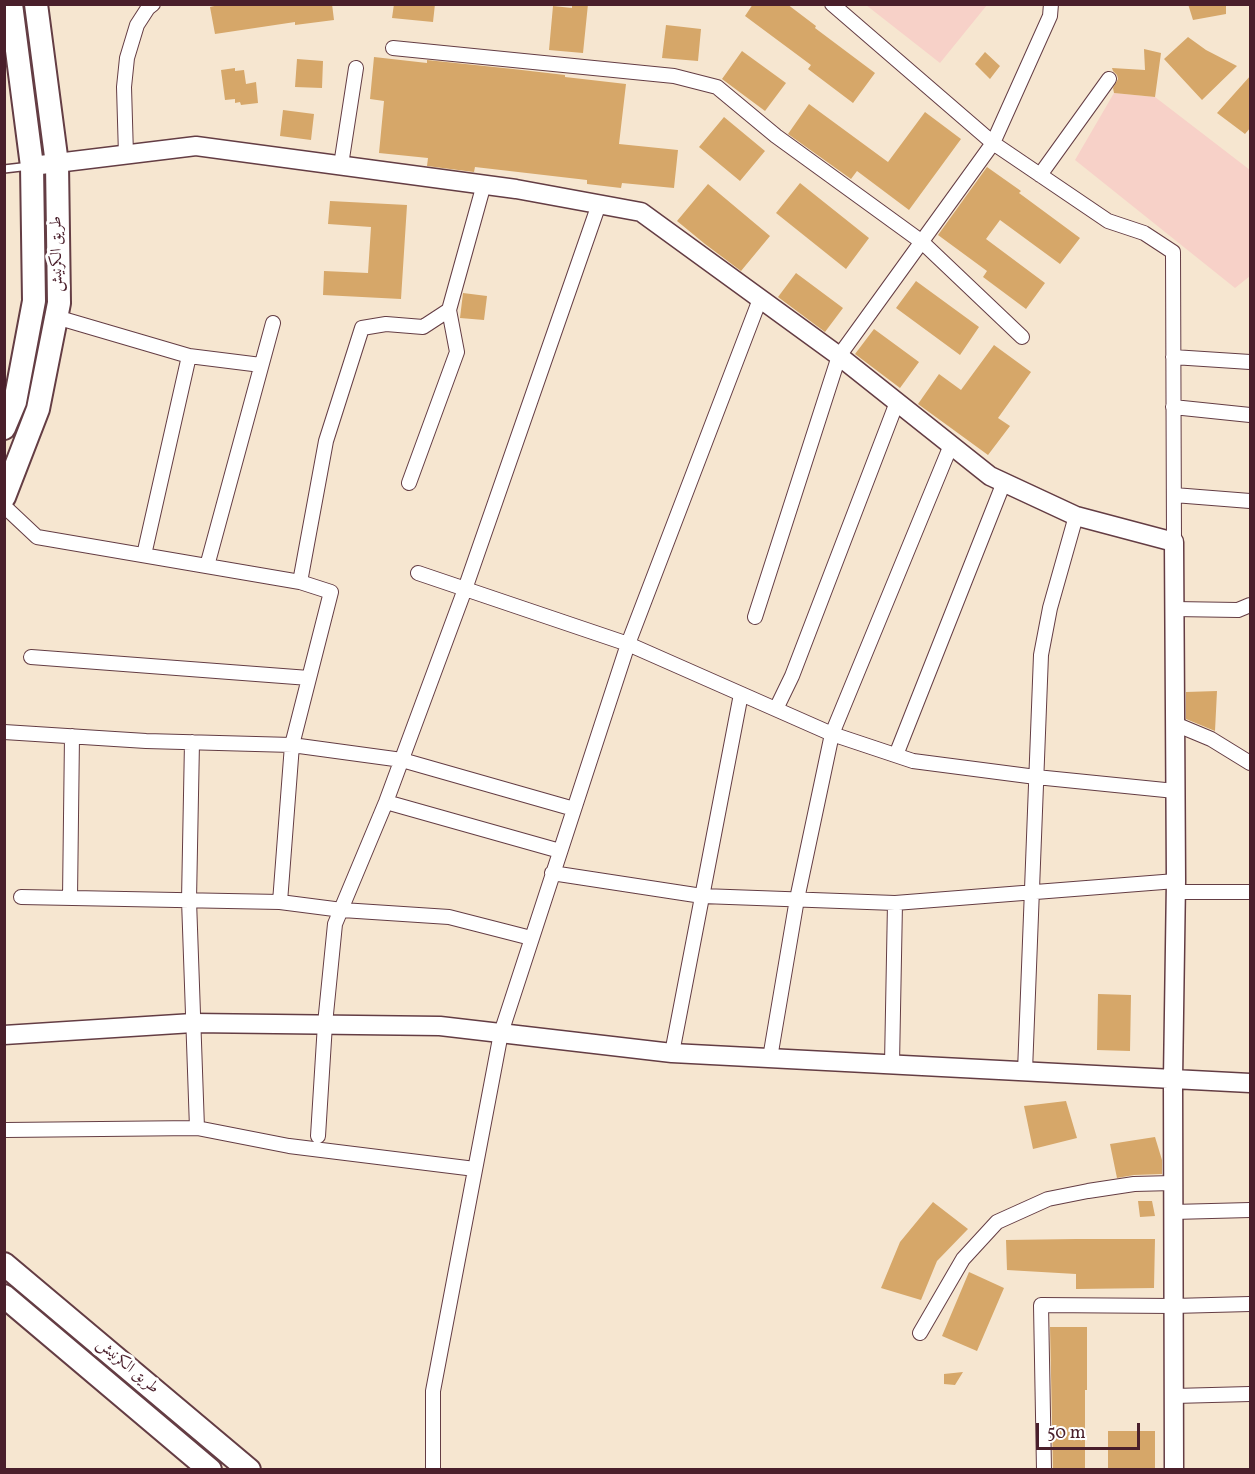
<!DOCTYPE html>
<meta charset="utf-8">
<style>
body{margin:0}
#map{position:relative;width:1255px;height:1474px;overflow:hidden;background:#f6e6d0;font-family:Vollkorn,serif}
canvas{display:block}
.frame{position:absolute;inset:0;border:6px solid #4a1f2b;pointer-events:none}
.scale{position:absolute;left:1036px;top:1423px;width:104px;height:27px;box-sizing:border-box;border:3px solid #4a1f2b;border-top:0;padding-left:8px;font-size:18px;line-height:21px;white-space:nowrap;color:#4a1f2b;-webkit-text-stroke:4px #fff;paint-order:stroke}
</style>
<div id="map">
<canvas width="1255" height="1474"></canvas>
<div class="frame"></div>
<div class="scale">50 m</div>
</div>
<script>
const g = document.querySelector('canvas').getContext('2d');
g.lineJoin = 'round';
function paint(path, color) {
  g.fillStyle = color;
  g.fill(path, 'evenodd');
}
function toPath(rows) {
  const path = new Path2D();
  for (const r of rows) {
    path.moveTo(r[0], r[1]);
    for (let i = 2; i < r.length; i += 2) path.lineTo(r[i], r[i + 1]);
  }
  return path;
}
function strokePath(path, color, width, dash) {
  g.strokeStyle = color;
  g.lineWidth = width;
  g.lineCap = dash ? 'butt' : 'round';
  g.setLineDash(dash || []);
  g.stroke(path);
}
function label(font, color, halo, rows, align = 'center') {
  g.font = font + ' Vollkorn,Amiri,serif';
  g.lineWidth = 6;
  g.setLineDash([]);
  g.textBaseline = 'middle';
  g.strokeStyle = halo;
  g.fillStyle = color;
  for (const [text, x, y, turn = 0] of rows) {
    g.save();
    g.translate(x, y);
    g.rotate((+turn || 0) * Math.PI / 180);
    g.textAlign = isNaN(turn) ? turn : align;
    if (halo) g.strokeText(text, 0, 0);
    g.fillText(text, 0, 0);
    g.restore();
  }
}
paint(toPath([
 [866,5,987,5,940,63],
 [1114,93,1155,97,1250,170,1250,276,1235,288,1075,160]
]), '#f7d1c8');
paint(toPath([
 [223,4,332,4,334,20,295,25,295,22,215,34,210,7],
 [394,4,435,4,433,22,392,18],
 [572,4,588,4,583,53,549,50,553,6,572,8],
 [753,4,787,4,816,26,815,28,875,73,853,103,808,69,811,65,745,16],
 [1188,4,1226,4,1226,14,1193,20],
 [666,25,701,29,698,61,662,58],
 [1188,37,1206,50,1237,66,1202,100,1164,59],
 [1144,49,1161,53,1155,97,1114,93,1113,88,1118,79,1117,75,1113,71,1112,68,1145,70],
 [742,51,786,83,765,111,722,79],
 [985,52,1000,66,990,79,975,64],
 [374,57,427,63,427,60,513,69,565,75,565,77,626,84,619,144,678,150,674,188,622,183,621,188,587,184,587,180,475,167,474,172,427,166,428,158,379,153,384,101,370,99],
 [297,59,323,61,322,88,295,87],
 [235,68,235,71,244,70,246,84,256,82,258,103,241,105,240,102,235,103,235,99,225,100,221,70],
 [1251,75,1251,127,1245,134,1217,113],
 [809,104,888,162,925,112,961,139,909,210,857,171,851,179,788,134],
 [283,110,314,114,311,140,280,136],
 [724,117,765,151,740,181,699,147],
 [987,167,1021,191,1019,193,1080,238,1060,264,1000,220,986,239,1045,283,1026,309,983,277,987,271,938,235],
 [800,183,869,238,846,269,776,213],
 [708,184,770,236,741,271,705,244,677,221],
 [330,201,407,205,401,299,323,295,324,271,368,273,371,227,328,224],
 [796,273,843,308,825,332,778,297],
 [916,281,979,327,960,355,896,308],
 [463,293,487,296,484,320,460,318],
 [874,329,919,362,900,388,855,354],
 [994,345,1031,372,998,418,1010,426,988,455,918,404,939,374,961,390],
 [1217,691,1215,731,1186,719,1186,692],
 [1098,994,1131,995,1130,1051,1097,1050],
 [1066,1101,1077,1138,1033,1149,1024,1106],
 [1155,1137,1162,1160,1162,1174,1134,1175,1117,1178,1110,1144],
 [1138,1201,1152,1201,1155,1216,1140,1217],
 [933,1202,968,1229,937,1261,921,1300,881,1288,900,1242],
 [1076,1239,1155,1239,1154,1288,1076,1289,1076,1274,1007,1270,1006,1240],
 [969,1272,1004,1288,977,1351,942,1336],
 [1050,1327,1087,1327,1087,1390,1085,1390,1085,1469,1053,1469],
 [963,1372,955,1385,944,1384,944,1374],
 [1108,1431,1155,1431,1155,1470,1108,1470]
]), '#d6a769');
const service = toPath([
 [4,169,30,166]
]);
const minor = toPath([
 [832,4,993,143,1050,16,1051,4],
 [393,48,674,76,717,87,776,136,922,242,1022,337],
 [126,155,124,87,127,58,137,25,148,8,153,4],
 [341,165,356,68],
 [1040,175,1109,79],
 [56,317,189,356,261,365],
 [1173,357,1250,362],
 [1173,407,1250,415],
 [409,483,457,352,449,310,484,184],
 [1174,495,1250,501],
 [4,506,37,537,300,582,331,592,292,745,280,902],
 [144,555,189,356],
 [207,566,273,323],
 [418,573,628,644,832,734,913,761,1036,777,1175,791],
 [300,582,326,441,362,328,386,324,423,327,449,310],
 [1174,609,1238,610,1250,605],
 [755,617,839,356,993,143,1108,221,1144,233,1173,252,1174,542],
 [31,657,309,678],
 [776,709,792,676,897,402],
 [1175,724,1211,739,1250,763],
 [4,732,146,741,292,745,402,760,574,809],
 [192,742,189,900,197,1128],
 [896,755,1004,482],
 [386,802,560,851],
 [552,873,702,896,895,903,1176,881],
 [1175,892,1250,892],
 [21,897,280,902,342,910,449,917,531,938],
 [70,898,72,736],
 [672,1053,741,694],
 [770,1058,797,899,832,734,951,445],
 [892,1064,895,903],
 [1025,1071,1041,655,1050,608,1076,516],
 [6,1130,197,1128,289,1146,475,1169],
 [318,1136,325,1024,335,924,386,802,465,589,599,204],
 [1173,1212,1250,1210],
 [920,1333,963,1259,997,1222,1048,1199,1088,1191,1134,1184,1173,1183],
 [1174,1396,1250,1394],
 [433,1470,433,1391,501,1033,628,644,760,299],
 [1044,1470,1041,1305,1173,1306,1250,1304]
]);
const tertiary = toPath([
 [32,166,196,146,516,189,641,212,839,356,990,476,1076,516,1174,542,1176,881,1173,1079,1174,1470],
 [4,1035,193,1023,440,1026,672,1053,1250,1083]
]);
const primary = toPath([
 [4,428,15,402,34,301,32,166,11,4],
 [4,497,38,409,59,303,57,164,36,4],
 [4,1264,249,1470],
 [4,1296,210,1470]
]);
strokePath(service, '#643d44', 10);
strokePath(minor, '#643d44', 16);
strokePath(tertiary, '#643d44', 21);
strokePath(primary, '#643d44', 26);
strokePath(service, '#fff', 7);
strokePath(minor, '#fff', 14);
strokePath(tertiary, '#fff', 18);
strokePath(primary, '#fff', 22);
label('16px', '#4a1f2b', '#fff', [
 ["طريق الكرنيش",58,254,-91],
 ["طريق الكرنيش",127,1367,40]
]);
</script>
